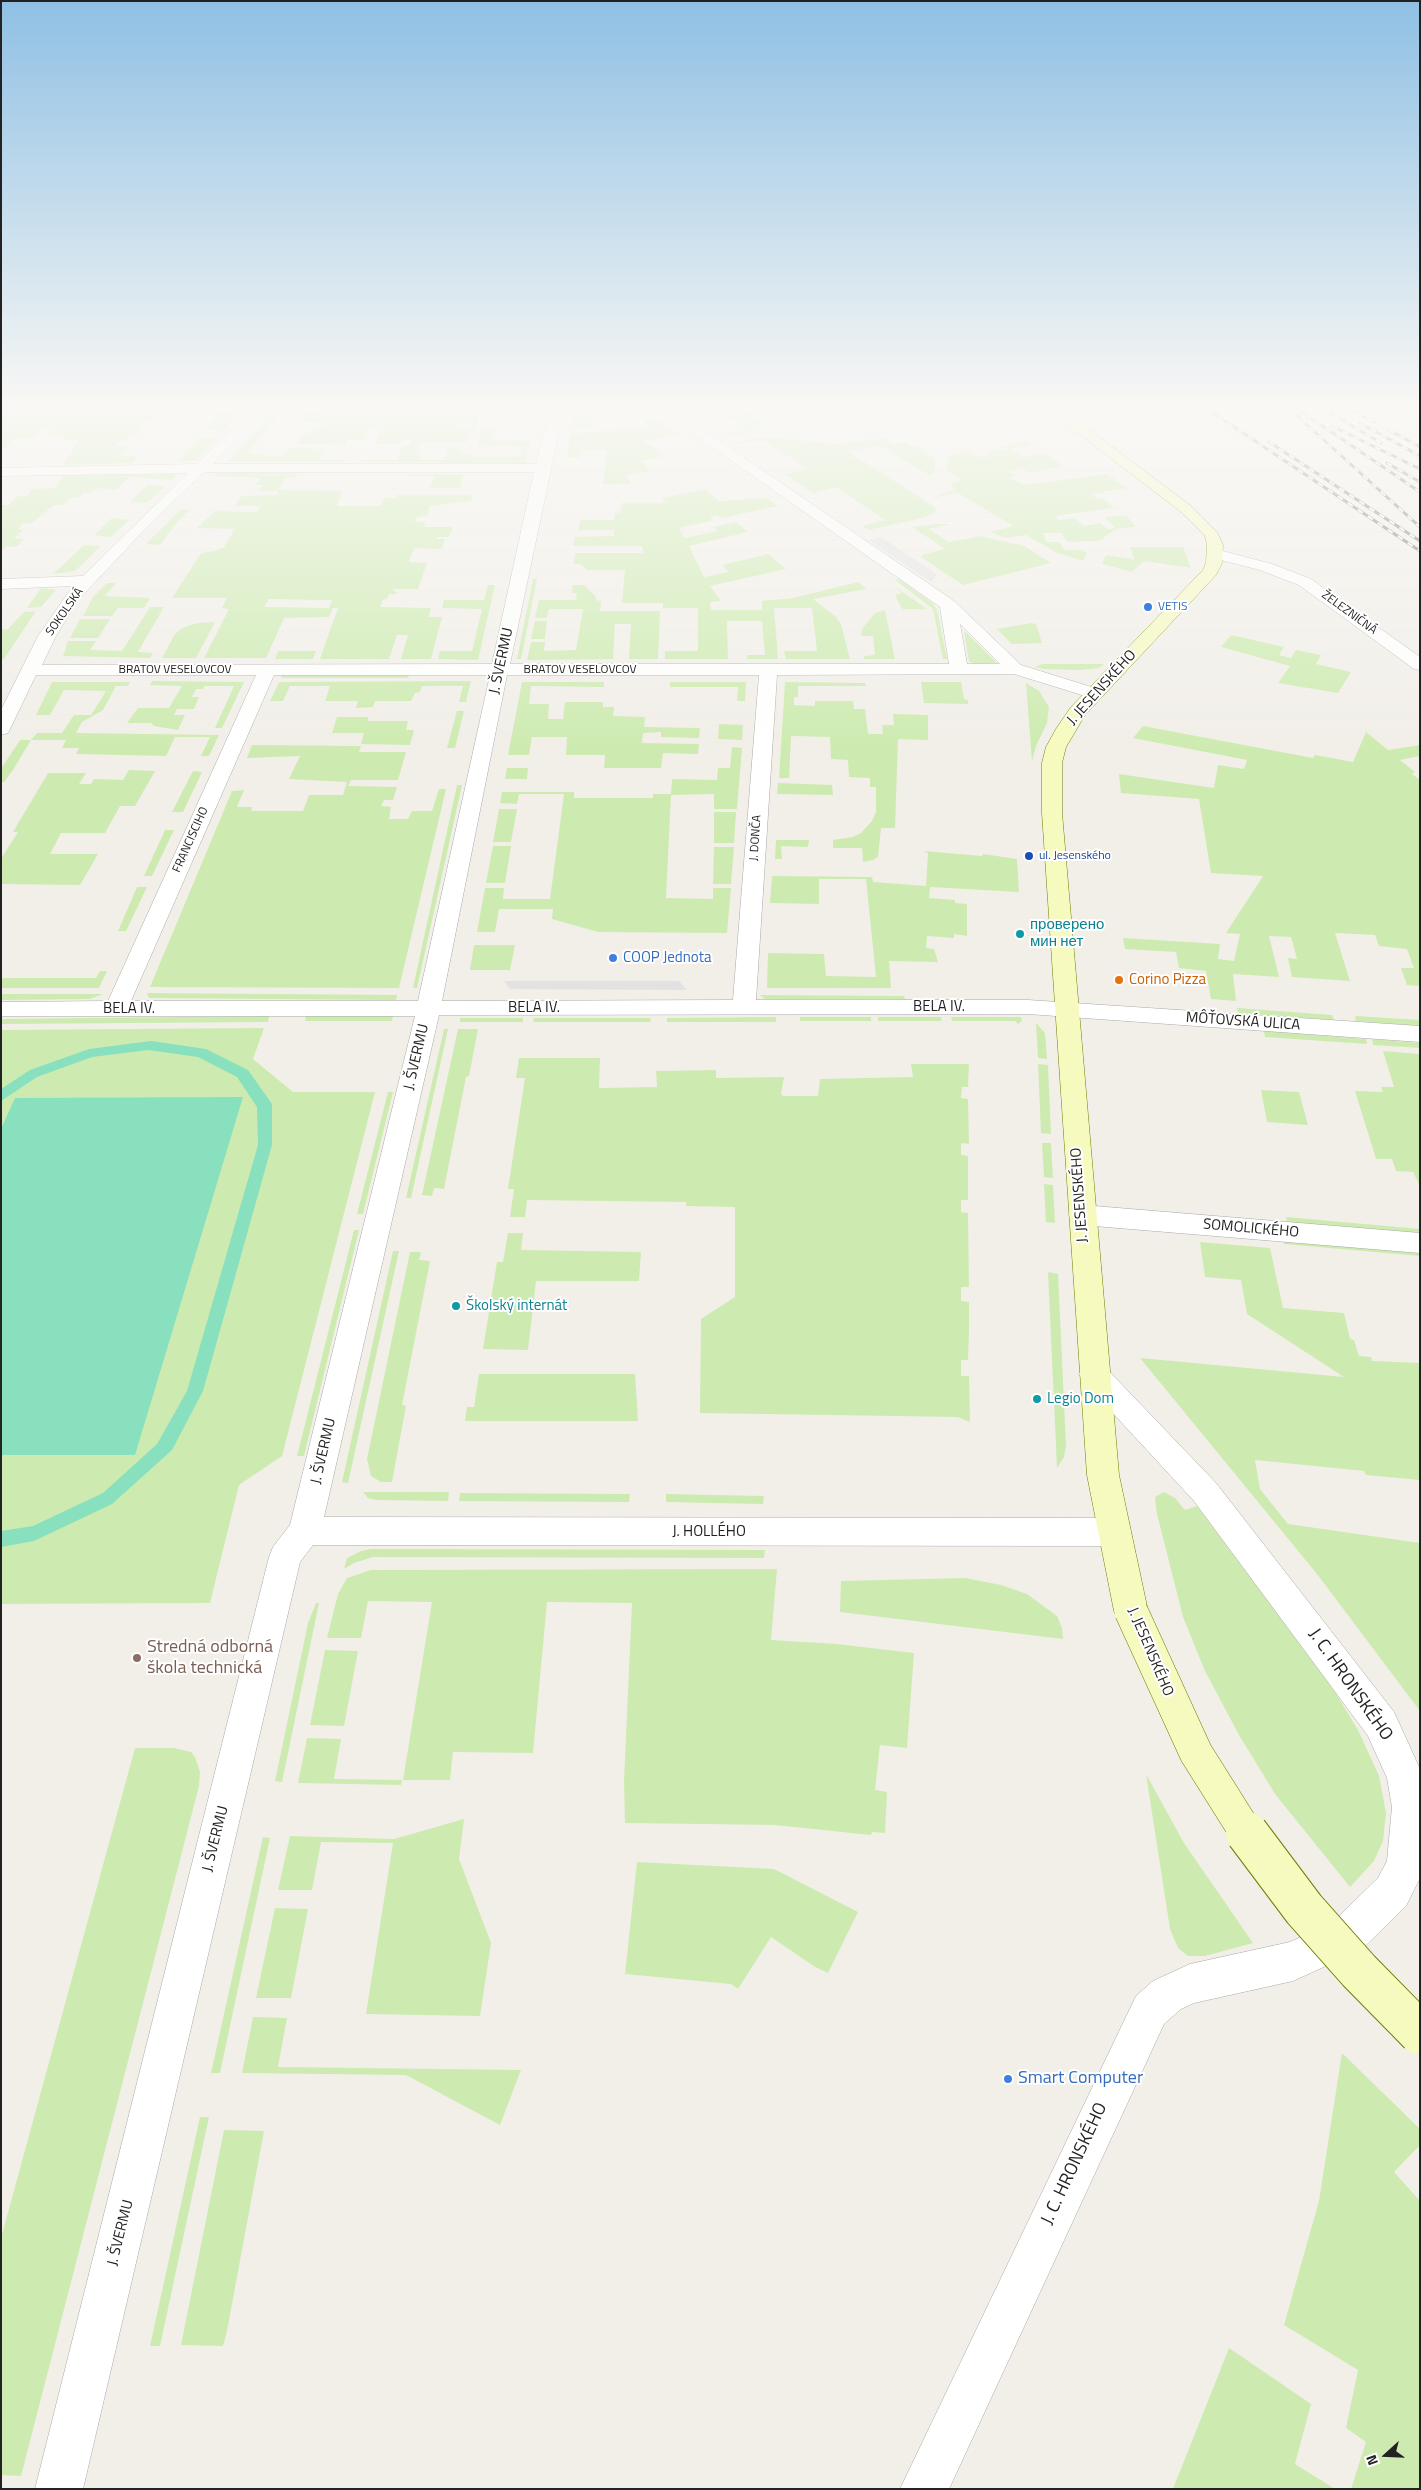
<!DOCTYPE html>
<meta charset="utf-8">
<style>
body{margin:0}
#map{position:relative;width:1421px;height:2490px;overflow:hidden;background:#f2efe9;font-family:"Titillium Web",sans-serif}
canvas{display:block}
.frame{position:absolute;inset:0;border:2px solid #222;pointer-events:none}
.north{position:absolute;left:1361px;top:2430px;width:50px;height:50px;-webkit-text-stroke:4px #fff;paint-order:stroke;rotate:250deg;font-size:14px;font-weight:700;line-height:20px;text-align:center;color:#222}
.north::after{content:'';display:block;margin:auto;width:18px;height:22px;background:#222;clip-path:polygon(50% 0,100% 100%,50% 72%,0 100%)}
</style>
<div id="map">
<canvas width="1421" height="2490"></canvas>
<div class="frame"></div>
<div class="north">N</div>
</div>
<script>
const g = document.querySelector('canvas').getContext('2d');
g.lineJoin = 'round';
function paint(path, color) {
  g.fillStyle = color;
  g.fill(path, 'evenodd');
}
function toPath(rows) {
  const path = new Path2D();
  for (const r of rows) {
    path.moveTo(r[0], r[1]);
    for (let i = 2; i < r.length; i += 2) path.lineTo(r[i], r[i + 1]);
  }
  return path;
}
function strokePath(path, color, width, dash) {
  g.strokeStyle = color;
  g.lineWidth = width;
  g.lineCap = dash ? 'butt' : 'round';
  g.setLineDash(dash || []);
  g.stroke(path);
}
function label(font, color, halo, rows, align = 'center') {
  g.font = font + ' "Titillium Web",sans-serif';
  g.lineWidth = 4;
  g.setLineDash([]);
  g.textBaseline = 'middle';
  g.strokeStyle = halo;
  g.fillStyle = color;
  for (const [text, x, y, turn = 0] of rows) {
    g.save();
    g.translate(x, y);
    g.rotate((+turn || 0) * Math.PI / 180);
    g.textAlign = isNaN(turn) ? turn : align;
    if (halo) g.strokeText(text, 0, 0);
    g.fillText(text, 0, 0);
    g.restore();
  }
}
paint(toPath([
 [1,403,120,403,118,408,151,408,148,414,157,414,152,420,147,420,137,433,131,433,126,440,120,440,115,447,126,447,120,456,137,456,133,463,63,465,79,440,63,440,66,435,47,435,53,426,42,427,34,438,12,439,5,448,1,448],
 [275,403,283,403,274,420,248,453,282,457,291,448,325,449,320,460,345,460,345,462,228,462,261,426],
 [343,403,483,403,477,425,457,425,456,428,476,429,475,433,470,433,465,443,420,443,416,454,421,454,419,460,444,460,448,449,459,448,459,454,472,454,472,457,519,457,522,446,478,445,482,429,494,429,491,440,531,441,525,463,361,462,362,460,397,460,401,446,409,446,411,439,402,439,401,444,376,444,381,428,368,428,363,440,347,440,345,445,297,444,305,432,311,433,315,427,322,427,324,423,301,422,306,412,323,412,326,407,341,407],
 [578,403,634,403,648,415,641,415,638,411,589,415,594,427,571,428],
 [712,403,737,403,761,420,764,426,755,431,728,436,725,434,747,429],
 [846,403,924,403,928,407,859,415],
 [220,410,238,411,224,431,205,430],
 [653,418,677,434,644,441,664,456,641,461,651,471,626,475,631,484,603,485,607,450,581,450,580,458,566,457,571,433,647,429,643,419],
 [202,437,219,437,196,461,177,462],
 [764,437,837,444,886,438,892,444,906,442,935,458,934,474,929,475,879,445,849,452,932,505,936,509,935,512,926,517,869,530,862,526,885,520,836,487,813,493,800,485,785,474,808,469,763,440,740,444,737,442],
 [1028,440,1034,445,1012,449,1023,457,1045,453,1063,466,1030,473,1021,468,1009,471,1016,476,1011,478,1024,485,1107,474,1127,488,1091,494,1098,499,1103,498,1114,508,1054,516,1059,520,1074,518,1084,526,1101,523,1107,529,1115,528,1105,517,1126,515,1136,527,1116,529,1099,541,1067,542,1062,533,1043,533,1047,542,1059,542,1064,550,1082,550,1087,553,1083,561,1057,553,1026,535,1006,538,989,532,1013,526,957,492,934,498,940,494,956,490,951,486,952,483,962,480,946,470,948,456,968,450,983,457,989,455,983,452,1008,449,1004,447],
 [217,473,298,473,296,477,284,479,279,490,342,491,337,506,380,506,384,498,395,498,397,495,473,495,471,501,430,506,427,516,417,517,415,522,425,522,424,527,453,527,449,537,438,537,437,539,445,539,442,549,414,548,409,562,427,563,418,589,394,589,393,591,397,592,396,594,389,594,387,599,383,600,380,607,431,608,429,617,442,617,431,659,401,659,408,635,397,635,389,659,320,659,338,608,333,608,329,617,284,618,266,658,204,658,229,609,222,608,227,598,172,598,201,553,215,551,224,547,235,529,197,528,215,511,257,512,260,506,234,506,242,496,276,495,279,491,259,491,262,485,255,485,260,478,214,476],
 [269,599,322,600,332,600,329,608,264,607],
 [175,474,177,475,172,480,130,477,116,490,97,488,91,493,85,492,79,498,72,498,62,505,54,505,30,524,24,523,18,529,23,530,14,538,25,539,16,547,7,546,1,551,1,505,9,505,17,496,27,496,32,489,55,488,64,475],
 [410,474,464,474,460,488,430,488,434,476,409,476],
 [147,485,165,486,147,503,130,502],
 [705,489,719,501,766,498,778,506,722,518,717,515,709,517,714,520,679,528,684,538,717,531,713,527,736,522,748,532,689,546,704,577,729,572,722,565,768,554,786,569,710,586,721,601,710,602,711,610,762,610,762,601,793,598,858,582,867,589,813,599,836,617,841,624,850,659,786,659,784,651,817,651,812,608,774,608,778,659,747,659,747,655,765,655,762,621,727,621,728,659,665,659,665,651,698,651,698,608,663,608,663,603,622,603,625,570,587,570,581,564,574,564,575,553,643,553,642,546,573,546,575,537,614,536,614,530,578,530,580,520,614,520,615,513,620,513,622,503,665,503,662,498],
 [181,509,190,510,178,521,160,545,146,544],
 [112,518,129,520,111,537,94,535],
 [936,524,951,524,929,529,949,542,980,536,1024,546,1051,563,963,585,921,557,922,555,945,549,912,527],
 [84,545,101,546,75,571,53,574],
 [1130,547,1183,547,1191,568,1144,561,1132,572,1102,564,1106,555,1134,559],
 [533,579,537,579,521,659,517,659],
 [900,579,931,602,937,609,947,659,943,659,933,609,895,580],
 [107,583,116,583,105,596,150,598,144,608,118,608,112,616,83,616,93,597],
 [488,585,495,585,478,660,438,659,440,651,472,651,482,609,442,608,444,600,484,600],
 [573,585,584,585,596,597,596,600,601,601,600,611,660,611,658,659,629,659,631,624,615,624,613,659,527,660,531,642,545,642,544,651,576,650,583,609,549,609,547,618,535,618,539,600,576,600,577,593,572,593],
 [893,585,927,609,902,609,895,595,902,593],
 [41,588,56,590,41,607,27,608],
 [150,607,164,607,138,652,153,653,150,658,63,656,68,641,96,641,90,650,122,651],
 [885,610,895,659,863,659,865,656,875,655,873,636,861,636,862,629,875,613],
 [36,611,4,659,1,659,1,629,8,629,24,612],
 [80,619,110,619,98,638,70,638],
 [535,621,547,621,545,639,531,639],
 [215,622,196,658,162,658,175,634,182,628,197,623],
 [1031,623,1036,624,1042,643,1012,644,997,629],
 [964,632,967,633,997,663,974,664,969,661],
 [1231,635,1284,647,1279,655,1291,658,1296,650,1321,655,1316,664,1351,672,1338,693,1278,683,1290,666,1221,647],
 [278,651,316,651,313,659,275,659],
 [1042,664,1104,664,1099,668,1080,670,1044,669,1035,667],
 [282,675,409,675,408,678,281,678],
 [152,681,244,682,222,728,215,728,234,686,205,686,203,689,196,689,192,697,199,697,194,709,177,709,174,715,185,715,178,730,154,726,151,723,127,723,138,708,169,708,182,686,150,685],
 [471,681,466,702,459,702,463,686,422,686,420,692,415,693,411,701,375,701,373,707,356,708,358,701,325,701,330,686,290,686,283,701,270,701,279,682],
 [52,682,130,682,128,686,116,686,103,710,82,722,76,733,219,735,209,756,201,756,210,737,175,737,166,756,76,754,79,748,62,748,66,740,31,740,13,770,4,782,1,782,1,769,20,740,31,740,37,733,62,733,74,715,91,715,106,691,64,690,50,715,36,715],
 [522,682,604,682,604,687,531,686,529,704,549,704,548,719,563,719,565,702,603,702,603,707,614,707,613,716,645,717,644,727,700,728,699,738,661,737,661,732,643,733,642,743,699,744,698,754,663,753,661,768,604,768,605,755,566,755,567,737,532,737,529,755,508,755],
 [670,682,746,682,745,701,737,701,738,687,670,687],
 [785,682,865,683,866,686,798,686,798,697,794,697,794,705,815,706,815,701,853,701,854,709,865,709,868,734,883,734,882,725,894,725,893,714,928,715,928,740,898,739,895,828,881,828,878,857,873,860,863,862,862,848,833,848,833,840,853,837,861,833,872,821,876,812,876,787,870,787,870,778,849,777,848,760,831,759,830,737,791,736,789,778,779,778],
 [921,682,961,682,964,699,968,700,968,704,924,703],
 [1026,683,1039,691,1049,707,1047,723,1036,746,1032,761],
 [457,711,464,711,455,748,447,748],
 [337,717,368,717,368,721,408,721,406,730,414,730,410,745,361,744,364,733,332,733],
 [719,724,743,725,742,740,718,739],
 [1143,726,1313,758,1315,755,1353,762,1366,732,1388,750,1420,745,1420,756,1400,760,1415,772,1412,774,1420,780,1420,986,1407,985,1401,968,1414,968,1407,949,1379,946,1375,935,1335,933,1350,981,1292,977,1288,958,1297,959,1291,937,1269,936,1279,977,1233,974,1236,1001,1211,999,1206,971,1179,968,1176,952,1125,949,1123,938,1220,944,1218,959,1234,961,1240,934,1226,933,1263,876,1211,873,1199,799,1121,793,1119,774,1214,788,1218,765,1244,769,1247,760,1133,738],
 [252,745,361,746,359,752,406,752,398,780,351,780,348,786,397,787,393,800,384,800,381,806,391,807,389,819,408,819,412,811,432,811,439,789,446,789,399,988,150,987,232,791,244,790,237,807,252,807,251,811,303,811,309,795,343,795,347,782,289,779,300,756,247,758],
 [732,747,742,748,737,809,714,809,714,794,671,795,666,898,713,899,713,888,731,888,727,933,598,932,552,919,553,909,499,909,495,932,477,932,485,888,504,888,503,899,550,899,564,794,519,794,517,804,500,803,502,792,574,792,574,798,653,798,653,794,671,794,672,779,717,780,718,768,730,768],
 [507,768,528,768,527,779,505,779],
 [129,770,155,771,135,806,120,806,105,833,61,833,50,854,98,854,80,885,1,884,1,859,18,832,13,832,48,773,86,773,79,784,91,784,94,779,123,780],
 [193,771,202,772,183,812,172,812],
 [778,783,832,785,833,795,777,794],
 [457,785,462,785,417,988,413,988],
 [499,809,517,809,511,842,493,842],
 [714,812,736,812,734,843,714,843],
 [165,830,174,830,152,876,144,876],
 [776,840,809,840,808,847,781,846,782,859,775,859],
 [493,846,511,846,505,883,486,883],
 [714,847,734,847,731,884,713,884],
 [923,851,982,856,983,854,1017,859,1019,892,930,887,929,898,955,900,955,903,967,904,967,936,954,934,954,938,927,936,926,948,934,949,938,962,889,961,891,988,767,988,768,953,824,954,826,976,876,977,866,879,819,879,819,904,770,903,772,876,872,877,873,882,926,886,928,853],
 [137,887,147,887,126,931,118,931],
 [474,945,515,945,510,970,470,970],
 [100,971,107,971,99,988,1,988,1,978,96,978],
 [147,993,397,995,396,1000,149,998],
 [1,994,103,994,90,999,1,1000],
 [760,995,904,996,905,999,765,999],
 [1237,1008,1332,1015,1334,1020,1238,1013],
 [269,1016,268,1022,1,1024,1,1019],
 [306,1016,393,1016,392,1021,305,1021],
 [1355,1016,1420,1020,1420,1026,1356,1021],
 [776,1017,776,1022,667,1022,667,1018],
 [800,1017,871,1017,871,1021,800,1021],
 [878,1017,941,1017,942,1021,878,1021],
 [951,1017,1021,1017,1022,1021,1018,1024,1015,1021,952,1021],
 [460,1018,523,1018,523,1022,460,1022],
 [534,1018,651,1018,650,1022,533,1022],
 [1036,1023,1045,1033,1047,1059,1038,1058],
 [264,1028,253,1059,293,1092,375,1092,282,1456,239,1485,210,1603,1,1604,1,1030],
 [444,1029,448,1029,411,1198,406,1198],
 [458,1029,478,1029,469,1076,466,1077,444,1189,434,1188,432,1196,422,1195],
 [1264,1031,1366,1039,1367,1044,1265,1037],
 [1372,1039,1420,1043,1420,1048,1373,1045],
 [1383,1051,1420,1054,1420,1186,1413,1172,1396,1171,1392,1159,1376,1159,1355,1091,1383,1092,1381,1087,1394,1087],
 [519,1058,600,1058,599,1088,657,1087,656,1071,716,1070,716,1078,784,1077,781,1094,783,1096,818,1096,820,1079,913,1077,911,1064,969,1064,968,1087,962,1087,961,1098,968,1099,969,1144,961,1143,961,1155,968,1156,968,1200,961,1200,961,1212,968,1213,969,1287,961,1287,961,1301,969,1302,969,1331,968,1360,961,1360,961,1376,969,1376,970,1422,958,1417,700,1413,701,1319,735,1297,735,1207,686,1206,686,1202,527,1200,525,1217,510,1217,514,1189,508,1189,525,1078,516,1078],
 [1038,1064,1048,1065,1051,1134,1041,1133],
 [1261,1090,1299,1092,1308,1125,1267,1122],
 [388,1092,393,1092,363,1214,357,1214],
 [1042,1143,1051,1143,1053,1178,1044,1177],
 [1044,1184,1053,1185,1055,1223,1046,1222],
 [1286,1217,1420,1229,1420,1233,1287,1222],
 [354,1230,359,1230,304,1456,297,1456],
 [508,1233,523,1233,521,1250,641,1252,639,1281,536,1281,528,1350,483,1349,497,1262,503,1262],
 [1283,1240,1420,1252,1420,1256,1284,1244],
 [1200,1242,1270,1248,1283,1308,1344,1313,1350,1339,1354,1340,1359,1356,1371,1357,1372,1361,1420,1363,1420,1480,1366,1475,1364,1471,1255,1460,1260,1489,1288,1524,1420,1543,1420,1711,1317,1574,1140,1358,1344,1377,1247,1314,1241,1280,1205,1277],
 [393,1251,399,1251,348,1483,342,1482],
 [410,1252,421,1252,419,1260,430,1261,402,1405,406,1406,392,1482,381,1482,371,1476,367,1459],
 [1048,1272,1058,1274,1066,1445,1064,1457,1057,1468],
 [479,1374,635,1374,638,1421,465,1421,467,1407,474,1407],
 [363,1492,449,1492,448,1501,376,1500,368,1498],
 [1164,1492,1175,1498,1185,1510,1197,1506,1329,1682,1358,1730,1379,1776,1386,1813,1383,1841,1374,1861,1350,1887,1275,1794,1239,1735,1205,1671,1183,1617,1157,1514,1155,1497],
 [460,1493,630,1494,629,1502,459,1501],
 [666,1494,764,1496,763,1504,666,1502],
 [371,1549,392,1549,765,1550,764,1558,373,1557,354,1563,344,1569,347,1558,361,1551],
 [777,1569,771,1640,837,1644,914,1653,907,1748,880,1745,875,1790,887,1792,885,1833,872,1832,871,1835,775,1825,625,1823,624,1781,632,1603,547,1602,533,1753,453,1752,450,1780,403,1780,432,1602,368,1601,361,1638,327,1638,338,1594,347,1578,371,1570],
 [965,1578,1001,1585,1027,1594,1057,1616,1062,1628,1063,1639,840,1612,841,1581],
 [316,1603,319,1603,282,1782,275,1781,308,1623],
 [325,1650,358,1651,344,1726,310,1725],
 [307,1738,341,1739,334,1779,402,1780,401,1785,298,1783],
 [135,1748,174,1748,191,1752,195,1757,200,1772,199,1786,21,2476,1,2475,1,2238],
 [1146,1774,1184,1843,1253,1943,1205,1956,1188,1956,1178,1948,1170,1929],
 [464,1819,459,1859,491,1943,480,2016,366,2014,393,1843,321,1842,312,1890,278,1890,290,1836,394,1839],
 [263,1837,270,1838,220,2073,211,2073],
 [637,1862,774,1869,858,1912,828,1973,815,1967,771,1937,738,1989,731,1984,625,1974],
 [275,1908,308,1909,291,1998,256,1998],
 [253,2017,287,2018,278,2067,521,2070,500,2125,406,2075,242,2073],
 [1342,2053,1420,2129,1420,2145,1394,2172,1420,2201,1420,2489,1351,2489,1366,2442,1346,2428,1358,2370,1284,2325,1319,2201],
 [200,2117,209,2117,160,2346,150,2346],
 [224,2130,264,2131,227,2331,223,2346,181,2345],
 [1229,2348,1311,2404,1295,2464,1335,2489,1173,2489]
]), '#cdebb0');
paint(toPath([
 [151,1041,206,1049,248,1070,272,1104,272,1145,203,1391,172,1450,112,1504,34,1541,1,1547,1,1531,33,1526,103,1493,157,1444,187,1391,258,1145,257,1107,237,1077,198,1057,148,1050,92,1057,37,1077,1,1101,1,1089,30,1070,89,1049],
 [243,1097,135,1455,1,1455,1,1129,15,1098]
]), '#88e0be');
paint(toPath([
 [881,537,937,574,931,582,869,540],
 [504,981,679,981,687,990,510,989]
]), '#e2e2e2');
const street = toPath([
 [250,403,263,403,246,431,213,464,536,464,551,403,565,403,510,664,949,664,940,607,649,403,664,403,954,601,1021,665,1101,690,1104,694,1101,698,1095,699,1014,674,777,675,756,1000,1028,1000,1420,1026,1420,1042,1028,1014,439,1015,324,1517,1113,1518,1124,1522,1129,1532,1124,1542,1113,1546,313,1545,300,1562,83,2489,35,2489,269,1557,273,1547,290,1525,415,1016,1,1016,1,1002,108,1001,256,675,36,675,10,729,8,733,1,735,1,710,38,636,73,586,1,589,1,579,83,576,188,473,1,476,1,468,197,464,236,426,250,403],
 [204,472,534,472,492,664,42,665,56,636,78,600,149,525,204,472],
 [960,624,1000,664,967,664,960,624],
 [274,675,490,675,418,1001,131,1001,274,675],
 [507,675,759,675,733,1000,442,1001,507,675],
 [1215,549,1272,564,1311,579,1420,657,1420,670,1414,669,1299,585,1260,570,1209,557,1207,554,1209,551,1215,549],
 [1082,1205,1420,1233,1420,1253,1082,1225,1072,1222,1069,1215,1072,1208,1082,1205],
 [1094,1362,1104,1366,1216,1483,1394,1712,1420,1769,1420,1878,1406,1906,1361,1950,1293,1981,1194,2003,1181,2009,1164,2024,949,2489,900,2489,1136,1996,1153,1981,1190,1964,1290,1942,1333,1922,1378,1878,1387,1861,1392,1807,1387,1778,1368,1736,1194,1501,1084,1382,1079,1374,1084,1366,1094,1362]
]);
const secondary = toPath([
 [1039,403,1054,403,1191,506,1217,532,1223,545,1222,563,1216,575,1085,715,1066,747,1062,763,1062,813,1119,1475,1148,1611,1143,1622,1131,1626,1119,1622,1114,1611,1087,1475,1042,813,1042,763,1046,747,1056,729,1071,707,1203,570,1206,563,1207,545,1205,536,1181,512,1039,403]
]);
strokePath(street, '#a9a9a9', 1);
strokePath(secondary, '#707d05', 1);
paint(street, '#fff');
paint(secondary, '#f7fabf');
const rail = toPath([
 [1198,403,1420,551],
 [1283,403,1420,527],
 [1314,403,1381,443],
 [1335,403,1374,422],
 [1376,403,1392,410],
 [1402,403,1407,405],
 [1296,408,1420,492],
 [1360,423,1420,456],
 [1332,426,1420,469],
 [1389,430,1420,447],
 [1269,442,1420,541],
 [1387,463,1420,482]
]);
strokePath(rail, '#707070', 3);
strokePath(rail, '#fff', 2, [6]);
const secondaryBridgeFar1 = toPath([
 [1131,1611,1196,1753,1247,1834]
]);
const secondaryBridge = toPath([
 [1247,1833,1304,1909,1359,1971,1420,2033]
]);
strokePath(secondaryBridgeFar1, '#707d05', 34, []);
strokePath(secondaryBridge, '#707d05', 44, []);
strokePath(secondaryBridgeFar1, '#f7fabf', 33);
strokePath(secondaryBridge, '#f7fabf', 42);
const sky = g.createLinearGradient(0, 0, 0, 752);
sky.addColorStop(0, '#8fc0e4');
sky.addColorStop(0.54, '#f9f8f5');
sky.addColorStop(1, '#f9f8f500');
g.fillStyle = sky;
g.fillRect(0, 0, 1421, 752);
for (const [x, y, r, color] of [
 [1148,607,5,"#3f7fe0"],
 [1029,856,5,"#1a4fb4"],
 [1020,934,5,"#0f9aa8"],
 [613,958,5,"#3f7fe0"],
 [1119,980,5,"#e8710a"],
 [456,1306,5,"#0f9aa8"],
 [1037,1399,5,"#0f9aa8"],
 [137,1658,5,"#8d6e63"],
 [1008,2079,5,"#3f7fe0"]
]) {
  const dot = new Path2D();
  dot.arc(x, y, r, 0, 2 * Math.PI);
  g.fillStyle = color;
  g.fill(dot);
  strokePath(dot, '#fff', 2);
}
label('12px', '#366cbe', '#fff', [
 ["VETIS",1158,607]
], 'left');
label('12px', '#222', '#fff', [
 ["SOKOLSKÁ",65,612,-55],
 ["ŽELEZNIČNÁ",1349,613,36],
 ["BRATOV VESELOVCOV",175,670],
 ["BRATOV VESELOVCOV",580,670],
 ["J. DONČA",756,838,-86],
 ["FRANCISCIHO",191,840,-66]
]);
label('12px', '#164399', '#fff', [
 ["ul. Jesenského",1039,856]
], 'left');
label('15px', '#222', '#fff', [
 ["J. ŠVERMU",502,661,-78],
 ["J. JESENSKÉHO",1102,688,-48],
 ["BELA IV.",939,1007],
 ["BELA IV.",534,1008],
 ["BELA IV.",129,1009],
 ["MÔŤOVSKÁ ULICA",1243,1022,4],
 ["J. ŠVERMU",417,1057,-77],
 ["J. JESENSKÉHO",1080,1195,-94],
 ["SOMOLICKÉHO",1251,1229,5],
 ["J. ŠVERMU",324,1451,-77],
 ["J. HOLLÉHO",709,1532],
 ["J. JESENSKÉHO",1150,1652,67],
 ["J. ŠVERMU",216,1839,-76],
 ["J. ŠVERMU",121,2233,-76]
]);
label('15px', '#0d838f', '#fff', [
 ["проверено",1030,925],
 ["мин нет",1030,942],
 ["Školský internát",466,1306],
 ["Legio Dom",1047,1399]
], 'left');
label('15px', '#366cbe', '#fff', [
 ["COOP Jednota",623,958]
], 'left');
label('15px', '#c56008', '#fff', [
 ["Corino Pizza",1129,980]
], 'left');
label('18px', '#785e54', '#fff', [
 ["Stredná odborná",147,1648],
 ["škola technická",147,1669]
], 'left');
label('18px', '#222', '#fff', [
 ["J. C. HRONSKÉHO",1350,1685,55],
 ["J. C. HRONSKÉHO",1075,2164,-65]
]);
label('18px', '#366cbe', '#fff', [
 ["Smart Computer",1018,2079]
], 'left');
</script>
